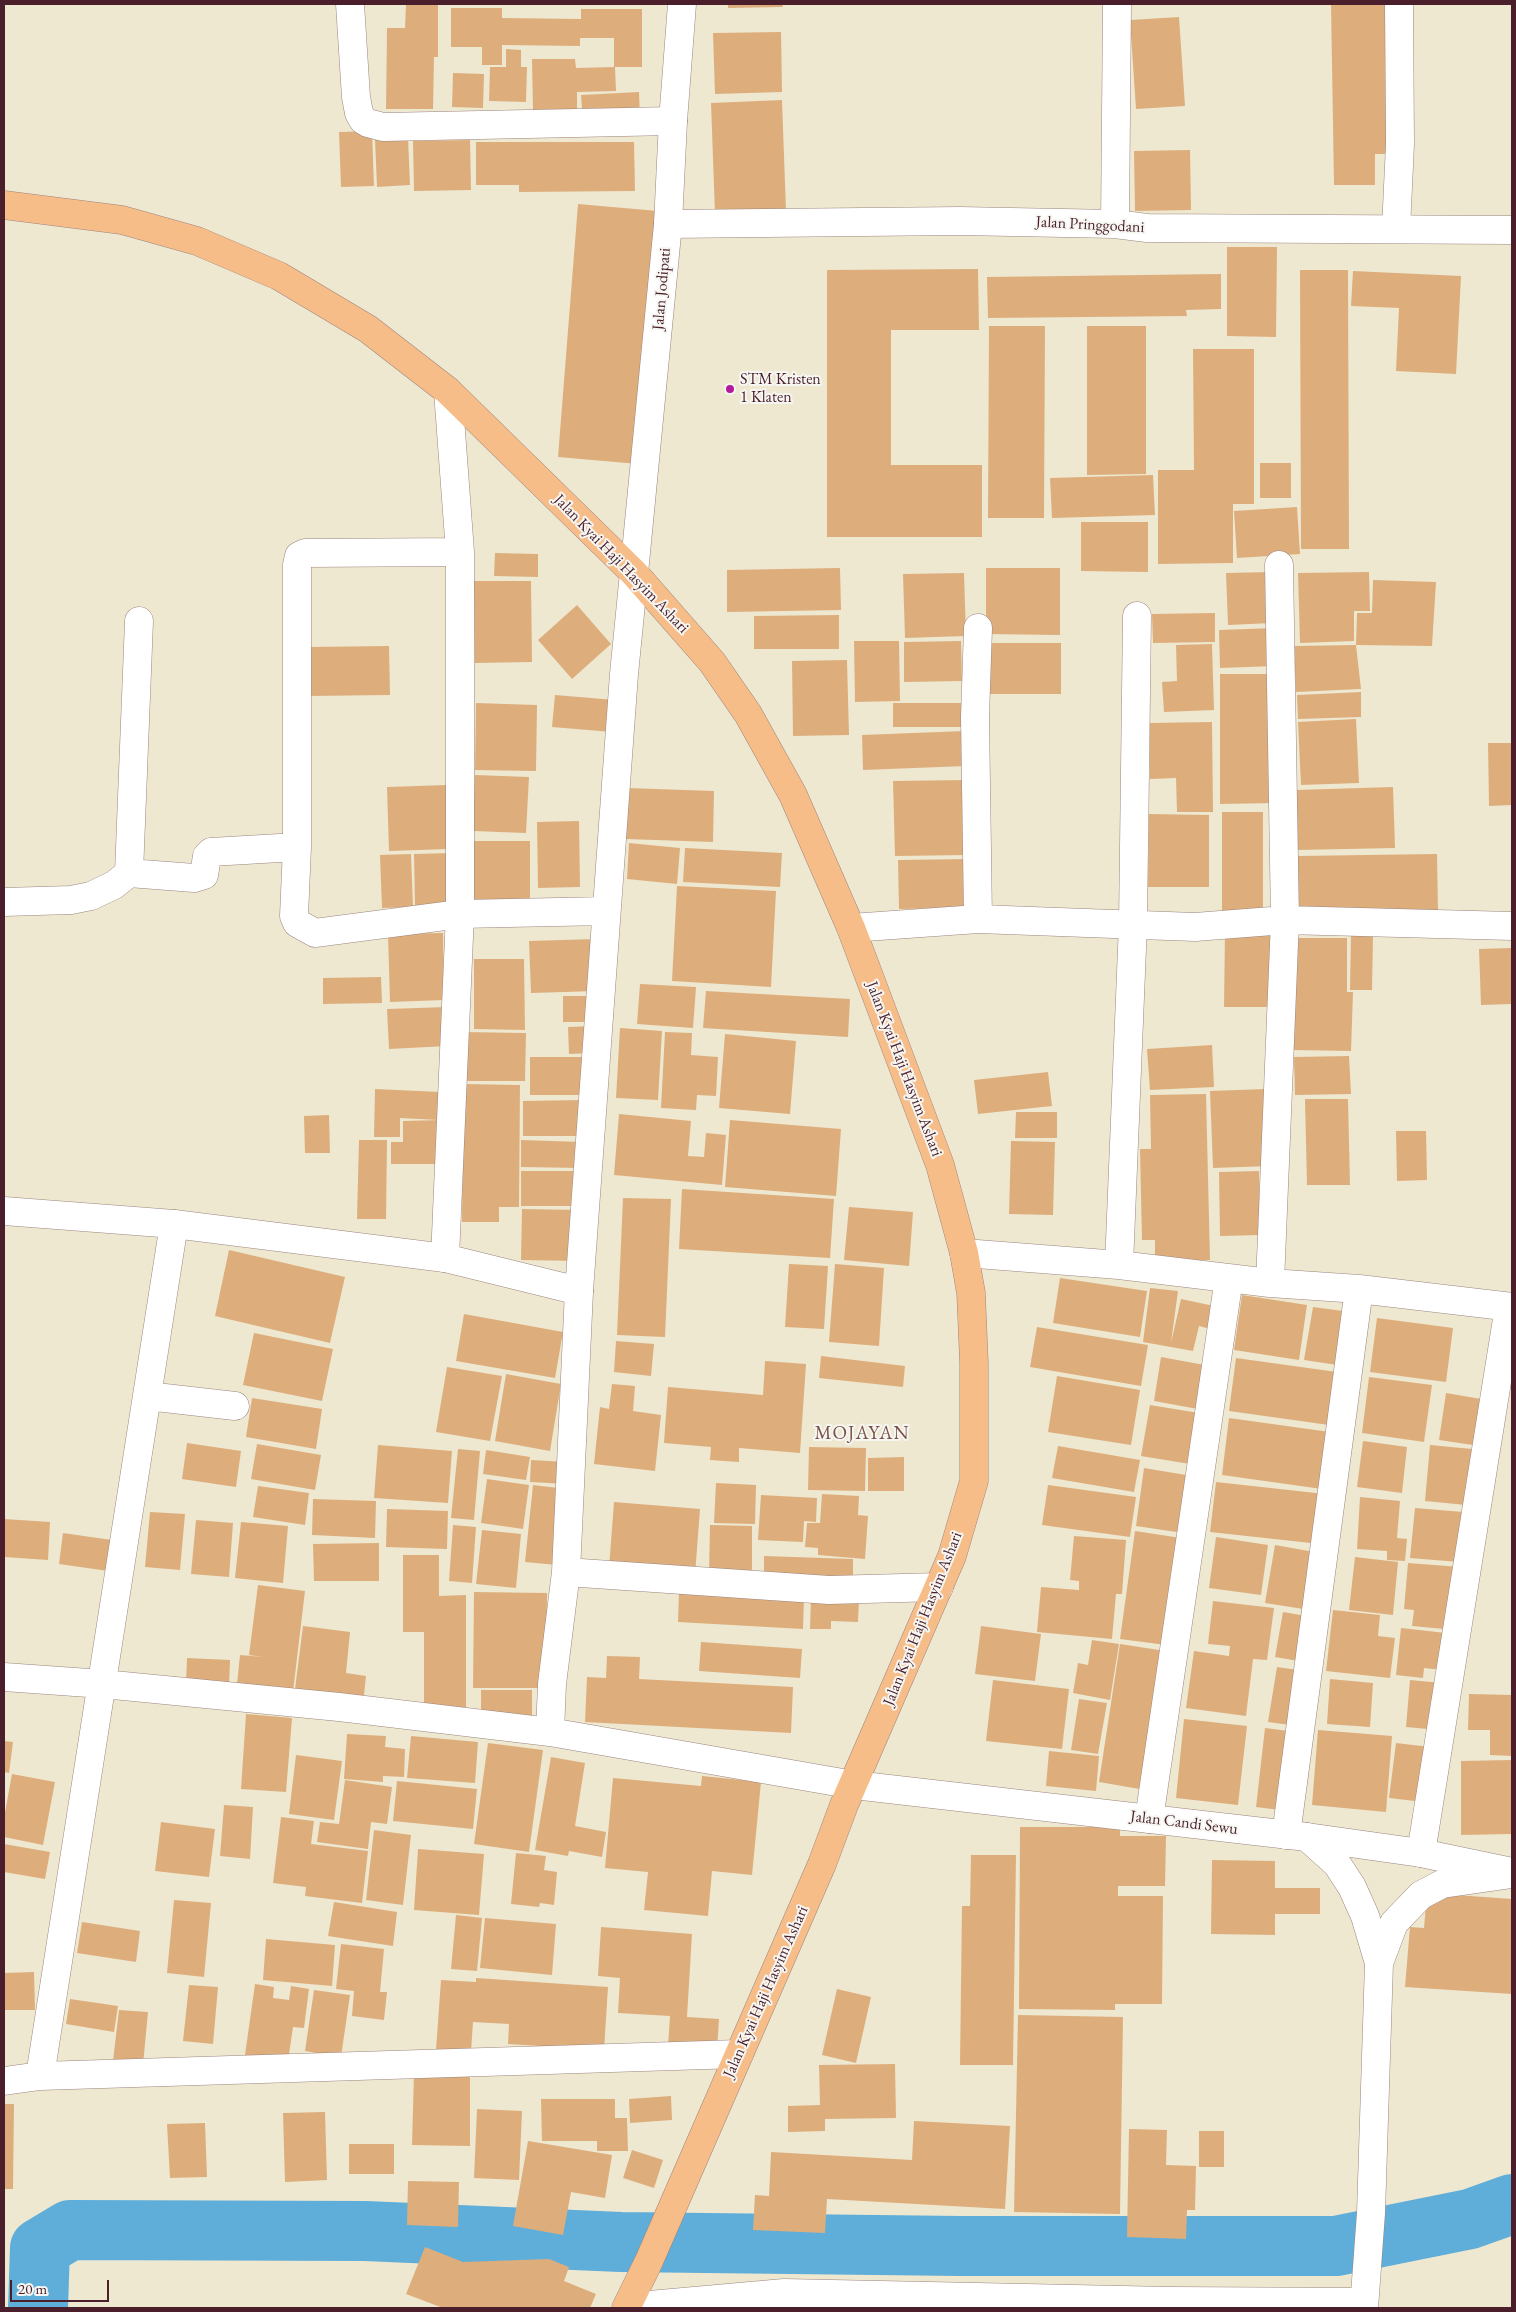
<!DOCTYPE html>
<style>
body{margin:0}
#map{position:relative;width:1516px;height:2312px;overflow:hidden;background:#eee8d1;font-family:"EB Garamond",serif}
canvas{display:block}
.frame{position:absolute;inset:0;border:5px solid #4a1f2b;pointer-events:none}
.scale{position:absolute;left:10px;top:2280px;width:99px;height:22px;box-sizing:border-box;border:2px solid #4a1f2b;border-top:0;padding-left:6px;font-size:15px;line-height:18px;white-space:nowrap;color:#4a1f2b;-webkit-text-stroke:4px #f6f6f2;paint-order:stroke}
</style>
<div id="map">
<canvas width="1516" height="2312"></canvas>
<div class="frame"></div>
<div class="scale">20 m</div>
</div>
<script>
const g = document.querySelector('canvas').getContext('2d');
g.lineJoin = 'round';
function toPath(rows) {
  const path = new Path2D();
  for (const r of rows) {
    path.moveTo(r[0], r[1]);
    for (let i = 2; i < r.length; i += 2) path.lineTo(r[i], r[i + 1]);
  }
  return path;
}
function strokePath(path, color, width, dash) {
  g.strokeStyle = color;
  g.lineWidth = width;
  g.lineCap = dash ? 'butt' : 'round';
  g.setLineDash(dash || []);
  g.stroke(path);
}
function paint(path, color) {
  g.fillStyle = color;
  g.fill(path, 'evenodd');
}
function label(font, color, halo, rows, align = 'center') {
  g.font = font + ' "EB Garamond",serif';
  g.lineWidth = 4;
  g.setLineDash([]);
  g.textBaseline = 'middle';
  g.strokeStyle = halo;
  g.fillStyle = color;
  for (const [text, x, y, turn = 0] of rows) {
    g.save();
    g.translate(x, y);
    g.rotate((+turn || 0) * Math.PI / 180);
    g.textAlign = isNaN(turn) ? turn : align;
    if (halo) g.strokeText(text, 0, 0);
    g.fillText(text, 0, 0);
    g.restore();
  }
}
strokePath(toPath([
 [38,2308,40,2248,70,2230,365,2231,621,2242,961,2246,1336,2246,1470,2219,1512,2204]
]), '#5fadd9', 60);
paint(toPath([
 [406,4,438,4,438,57,434,57,433,109,386,109,387,28,405,28],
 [728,4,782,4,783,7,728,8],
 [1331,4,1393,4,1396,154,1375,154,1375,185,1334,185],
 [451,8,502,8,502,18,581,19,581,9,642,9,642,67,614,67,614,38,580,38,580,46,502,45,502,65,482,65,482,47,451,47],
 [1179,17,1185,106,1136,109,1130,20],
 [781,32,782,92,715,94,713,33],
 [506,49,521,50,521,67,527,67,526,102,489,101,490,67,506,67],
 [532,59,575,59,576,68,615,67,616,91,577,92,577,111,533,111],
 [453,73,484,74,483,108,452,107],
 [639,92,640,118,583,121,581,95],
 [782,100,786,211,715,214,711,103],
 [372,131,374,186,341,187,339,132],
 [408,137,410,185,377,187,375,139],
 [470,140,471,190,414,191,413,141],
 [476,142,634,142,635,191,519,192,519,185,476,185],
 [1190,150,1191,210,1135,211,1134,151],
 [578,204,658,211,638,464,558,457],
 [1227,247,1277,247,1276,337,1227,336],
 [978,269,979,330,891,330,891,465,982,465,982,537,827,537,827,270],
 [1300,270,1348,270,1349,549,1301,549],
 [1353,271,1461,276,1456,374,1396,371,1399,308,1351,306],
 [1221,274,1221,309,1186,310,1187,316,988,318,987,277],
 [989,326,1045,326,1044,518,988,518],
 [1087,326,1146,326,1146,474,1087,475],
 [1193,349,1254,349,1254,504,1233,504,1233,563,1158,564,1158,470,1194,470],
 [1260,463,1291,463,1291,498,1260,498],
 [1153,475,1155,515,1052,518,1050,478],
 [1297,507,1300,554,1237,558,1234,511],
 [1081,522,1148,522,1148,572,1081,571],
 [495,553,538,554,538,577,494,576],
 [840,568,841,610,727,612,727,570],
 [986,568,1060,568,1060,635,986,634],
 [1271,572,1273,623,1228,625,1226,573],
 [1369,572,1370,611,1354,611,1354,641,1300,643,1298,573],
 [964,573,966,636,905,638,903,574],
 [1373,580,1436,582,1432,646,1356,645,1357,613,1372,613],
 [474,581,531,581,532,662,475,663],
 [577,605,611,644,572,679,538,640],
 [1215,613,1215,642,1153,643,1152,614],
 [839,615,839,649,754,649,754,616],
 [1275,628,1276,666,1220,668,1219,630],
 [854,641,899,641,900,701,855,702],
 [961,641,962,681,904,682,904,642],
 [989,643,1061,643,1061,694,988,694],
 [1212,644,1214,710,1164,712,1162,682,1177,681,1176,645],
 [1356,645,1361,689,1296,692,1294,646],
 [389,646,390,695,309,696,309,647],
 [847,660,849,735,793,736,792,661],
 [1220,674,1276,674,1276,803,1220,804],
 [1361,692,1361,717,1298,719,1297,695],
 [555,695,615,700,612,732,552,727],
 [476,703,537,705,536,771,475,770],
 [893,703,969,703,969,727,893,727],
 [1356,719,1359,783,1301,785,1298,722],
 [1212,722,1213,812,1177,812,1176,778,1150,779,1150,723],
 [965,731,966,766,863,770,862,735],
 [1488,743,1512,743,1512,805,1489,806],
 [475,775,529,777,526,833,473,831],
 [966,780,968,855,895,856,893,781],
 [447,785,449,849,389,851,387,787],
 [1393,787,1395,848,1297,850,1296,790],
 [627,788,714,791,713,842,626,839],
 [1222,812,1263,812,1263,914,1222,915],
 [1149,814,1209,815,1209,887,1148,887],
 [579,821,580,887,538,888,537,822],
 [471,841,530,841,530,902,471,902],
 [629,843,680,848,677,884,627,879],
 [685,848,782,853,780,887,683,882],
 [452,853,453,906,415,907,414,854],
 [411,854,413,907,382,908,380,855],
 [1437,854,1438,911,1297,913,1297,856],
 [970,859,971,908,899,909,898,860],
 [677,886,776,891,771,987,672,981],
 [1225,931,1272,931,1272,1007,1224,1007],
 [443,933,444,1000,390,1002,388,934],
 [1351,934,1373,935,1372,990,1350,990],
 [1297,938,1347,938,1347,992,1353,992,1351,1051,1293,1050],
 [596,939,597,991,531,993,529,941],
 [1512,948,1512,1004,1481,1005,1479,949],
 [474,959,524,959,525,1030,474,1029],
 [381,977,382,1003,323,1004,323,978],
 [640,984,696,987,693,1028,637,1024],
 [706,991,850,999,848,1037,703,1028],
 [563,996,595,996,596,1022,563,1022],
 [447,1007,448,1046,389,1049,387,1009],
 [595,1026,596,1053,569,1054,568,1027],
 [620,1028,662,1031,658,1100,616,1098],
 [462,1032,526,1033,525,1081,461,1081],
 [665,1032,692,1033,691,1055,718,1057,716,1096,697,1095,696,1110,661,1108],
 [725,1034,796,1041,790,1114,719,1108],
 [1212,1045,1214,1087,1150,1090,1147,1049],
 [1349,1056,1351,1094,1295,1095,1294,1057],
 [530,1057,590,1057,590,1095,530,1095],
 [1048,1072,1052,1106,978,1114,974,1080],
 [463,1084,520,1085,519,1207,499,1207,499,1222,462,1222],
 [375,1089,440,1092,439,1120,400,1118,400,1137,374,1137],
 [1266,1089,1270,1166,1213,1168,1210,1091],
 [1206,1094,1210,1260,1155,1262,1155,1240,1142,1240,1140,1149,1151,1149,1150,1095],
 [1305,1099,1348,1099,1350,1185,1307,1185],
 [581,1100,581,1136,523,1136,523,1101],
 [1016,1112,1057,1112,1057,1138,1015,1138],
 [619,1114,691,1121,688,1156,704,1157,706,1133,726,1135,722,1185,614,1175],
 [329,1115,330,1153,305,1153,304,1116],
 [442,1120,441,1164,391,1164,391,1142,403,1142,403,1121],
 [730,1120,841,1129,836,1196,725,1187],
 [1396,1131,1426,1131,1427,1180,1397,1181],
 [359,1140,387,1140,386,1219,357,1219],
 [521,1140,582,1142,581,1168,521,1167],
 [1011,1141,1055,1142,1053,1215,1009,1214],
 [521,1171,581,1171,581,1206,521,1206],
 [1259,1171,1260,1235,1220,1236,1219,1172],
 [682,1189,834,1199,830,1258,679,1249],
 [623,1198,671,1199,665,1337,617,1335],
 [849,1207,913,1212,909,1266,844,1260],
 [522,1209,579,1210,580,1261,521,1260],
 [229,1250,345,1277,330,1343,215,1316],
 [789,1264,828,1266,824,1329,785,1327],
 [835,1264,884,1268,879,1346,829,1342],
 [1060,1278,1147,1291,1140,1337,1053,1323],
 [1150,1288,1178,1291,1171,1343,1181,1299,1219,1307,1214,1330,1199,1326,1193,1351,1143,1342],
 [1242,1295,1307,1305,1299,1360,1234,1350],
 [1313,1307,1351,1312,1344,1366,1304,1360],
 [464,1314,563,1332,555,1378,456,1361],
 [1377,1318,1453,1328,1446,1382,1370,1372],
 [1037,1327,1148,1345,1141,1386,1030,1367],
 [254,1333,333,1349,322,1401,243,1385],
 [616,1341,654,1344,651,1376,614,1372],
 [821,1356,905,1366,903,1387,819,1378],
 [1161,1357,1210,1366,1203,1410,1154,1401],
 [1236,1358,1344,1373,1336,1426,1229,1411],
 [765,1361,806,1364,800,1453,739,1448,739,1462,710,1460,711,1447,664,1443,668,1387,763,1395],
 [447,1367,502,1376,490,1441,436,1432],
 [506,1374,561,1384,550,1451,495,1441],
 [1057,1376,1140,1390,1131,1445,1048,1432],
 [1369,1377,1432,1385,1424,1442,1362,1433],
 [612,1384,635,1386,633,1411,661,1415,655,1471,594,1464,600,1407,609,1409],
 [1446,1393,1487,1400,1480,1446,1439,1440],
 [252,1398,322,1409,316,1449,246,1437],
 [1150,1405,1199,1413,1190,1464,1141,1456],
 [1229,1418,1337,1433,1329,1490,1222,1475],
 [1363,1441,1407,1447,1402,1493,1357,1487],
 [187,1443,241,1451,236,1487,182,1479],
 [257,1444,321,1455,315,1490,251,1479],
 [378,1445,452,1451,448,1503,374,1498],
 [1430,1445,1472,1449,1466,1505,1425,1501],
 [1058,1446,1140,1460,1134,1492,1052,1478],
 [809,1447,866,1448,865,1491,808,1490],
 [458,1449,480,1451,474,1520,451,1518],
 [486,1450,530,1457,526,1480,483,1474],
 [904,1457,904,1491,868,1491,868,1458],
 [531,1460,567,1462,566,1484,530,1482],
 [1144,1468,1192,1476,1183,1533,1136,1526],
 [487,1479,529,1485,523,1529,481,1523],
 [1216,1482,1325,1494,1320,1544,1210,1532],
 [716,1483,756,1485,755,1524,714,1523],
 [533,1485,566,1489,557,1565,525,1562],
 [1048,1485,1136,1497,1130,1537,1042,1525],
 [258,1486,309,1493,305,1525,253,1517],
 [822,1494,859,1496,858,1515,868,1516,865,1559,818,1555,818,1548,805,1547,807,1523,820,1523],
 [761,1495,817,1498,816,1522,804,1521,803,1542,758,1540],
 [1360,1497,1400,1501,1397,1538,1407,1539,1405,1561,1387,1560,1387,1551,1357,1549],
 [313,1499,376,1501,375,1538,312,1535],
 [614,1502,700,1509,695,1575,609,1568],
 [1415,1508,1463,1512,1459,1562,1410,1558],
 [387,1509,448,1511,447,1549,386,1547],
 [150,1512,185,1514,180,1570,145,1567],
 [4,1519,50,1522,48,1560,4,1557],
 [196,1520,233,1523,229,1577,191,1574],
 [241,1522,288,1526,283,1583,235,1578],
 [453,1525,476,1527,472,1583,449,1581],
 [710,1525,752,1526,752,1576,709,1575],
 [482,1530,521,1534,516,1588,476,1584],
 [1135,1531,1181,1538,1166,1645,1120,1639],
 [63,1533,119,1541,115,1572,59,1564],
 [1074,1536,1126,1540,1122,1594,1116,1594,1112,1639,1037,1632,1041,1587,1079,1590,1079,1581,1070,1580],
 [1216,1537,1268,1545,1261,1595,1209,1588],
 [379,1543,379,1581,314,1581,313,1544],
 [1275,1545,1320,1553,1310,1610,1265,1603],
 [403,1555,439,1555,439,1596,466,1595,466,1714,424,1714,424,1632,403,1632],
 [764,1556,853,1559,853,1585,764,1582],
 [1355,1557,1398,1562,1393,1615,1349,1610],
 [1408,1563,1460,1567,1455,1630,1412,1626,1414,1610,1404,1609],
 [258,1585,305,1591,292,1700,236,1694,240,1655,263,1657,249,1655],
 [679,1591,804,1598,803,1629,678,1622],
 [474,1592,547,1593,546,1688,473,1688],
 [811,1598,859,1599,858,1622,831,1621,831,1629,810,1629],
 [1213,1601,1274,1608,1267,1660,1253,1659,1246,1716,1186,1708,1194,1651,1229,1656,1230,1646,1208,1644],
 [1333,1610,1380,1615,1378,1636,1395,1638,1390,1678,1326,1671],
 [1283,1612,1312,1617,1304,1662,1275,1657],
 [303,1626,350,1632,346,1673,366,1676,363,1705,294,1697],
 [981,1626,1041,1634,1035,1681,975,1674],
 [1401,1628,1446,1633,1442,1670,1424,1668,1423,1678,1396,1675],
 [1092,1640,1119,1644,1110,1700,1073,1693,1078,1663,1088,1665],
 [701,1642,802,1649,800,1678,699,1671],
 [1120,1644,1172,1652,1151,1791,1099,1782],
 [607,1656,640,1657,639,1679,793,1687,791,1733,585,1722,587,1677,606,1678],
 [187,1658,230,1660,229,1687,186,1685],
 [1277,1667,1305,1671,1297,1726,1268,1722],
 [1330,1679,1373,1683,1370,1727,1327,1724],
 [993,1680,1069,1689,1062,1749,986,1741],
 [1410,1680,1442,1683,1438,1730,1406,1727],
 [481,1690,532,1690,532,1721,481,1721],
 [1469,1694,1512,1695,1512,1756,1490,1755,1490,1730,1468,1730],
 [1079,1699,1107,1703,1098,1754,1071,1750],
 [246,1714,292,1718,286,1792,241,1789],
 [1184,1719,1247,1726,1238,1805,1176,1798],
 [1265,1728,1296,1732,1287,1811,1256,1807],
 [1318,1730,1392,1736,1386,1812,1312,1805],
 [347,1734,386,1736,385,1747,405,1749,404,1777,383,1776,383,1782,344,1779],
 [411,1736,478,1742,475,1783,407,1778],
 [4,1741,13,1742,9,1773,4,1772],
 [488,1743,543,1750,529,1852,474,1844],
 [1396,1743,1430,1747,1423,1802,1389,1798],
 [1049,1751,1099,1756,1096,1791,1046,1786],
 [296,1755,342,1761,334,1820,289,1814],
 [551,1757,585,1763,575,1826,606,1832,602,1857,569,1851,568,1856,535,1850],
 [1512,1760,1512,1834,1461,1835,1461,1761],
 [12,1774,55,1782,43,1845,4,1837,4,1818],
 [702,1776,761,1782,752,1875,712,1871,708,1916,644,1910,648,1872,605,1868,613,1778,701,1786],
 [345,1780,392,1787,387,1824,371,1822,368,1849,317,1842,320,1822,339,1824],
 [397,1781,477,1789,473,1829,393,1821],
 [224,1805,253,1807,250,1859,220,1856],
 [281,1817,314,1821,311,1844,368,1851,362,1903,305,1896,306,1887,273,1883],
 [161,1822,215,1829,209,1877,155,1871],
 [1020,1827,1120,1827,1120,1836,1166,1836,1165,1886,1118,1886,1118,1896,1163,1896,1162,2004,1115,2004,1115,2010,1019,2009],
 [374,1830,411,1835,403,1905,366,1900],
 [4,1844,50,1852,45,1879,4,1872],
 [418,1849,484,1854,479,1915,414,1910],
 [516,1853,546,1856,544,1870,557,1872,554,1905,540,1903,539,1907,511,1904],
 [971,1855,1016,1855,1013,2065,960,2065,962,1906,970,1906],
 [1212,1860,1275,1861,1275,1888,1320,1888,1320,1914,1275,1914,1275,1935,1211,1934],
 [1427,1893,1512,1899,1512,1994,1405,1987,1410,1927,1424,1928],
 [174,1900,211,1903,204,1977,167,1973],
 [334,1902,397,1912,393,1946,328,1936],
 [456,1915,482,1918,477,1971,451,1969],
 [485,1918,556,1924,552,1975,480,1968],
 [82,1922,140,1931,136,1962,77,1953],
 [601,1927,692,1934,687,2017,719,2019,717,2050,668,2047,670,2016,618,2013,620,1978,598,1976],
 [266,1939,335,1945,332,1986,263,1980],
 [341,1944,384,1949,380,1992,387,1992,384,2020,352,2016,354,1991,336,1989],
 [34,1972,35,2010,4,2010,4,1973],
 [476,1978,608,1987,604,2050,508,2044,509,2024,473,2022,471,2052,436,2050,441,1980,476,1982],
 [255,1984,274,1987,273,1998,289,2000,291,1986,309,1989,304,2028,293,2027,288,2061,245,2055],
 [189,1985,218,1987,213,2044,183,2041],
 [837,1989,871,1997,856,2063,822,2055],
 [314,1990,350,1995,341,2057,305,2051],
 [70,1999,118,2006,114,2032,66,2024],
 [119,2010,148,2012,143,2065,113,2061],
 [1018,2015,1123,2017,1120,2214,1014,2212],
 [895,2064,896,2118,825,2119,825,2131,788,2132,788,2106,820,2105,819,2065],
 [414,2073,470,2074,470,2146,412,2145],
 [671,2096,672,2120,630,2123,629,2099],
 [541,2099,615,2099,615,2118,627,2118,628,2151,597,2151,597,2141,542,2141],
 [4,2104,14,2104,13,2189,4,2189],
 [477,2109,522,2111,519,2180,474,2178],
 [325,2112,327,2180,285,2182,283,2113],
 [914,2121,1010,2126,1005,2209,827,2199,825,2233,753,2230,755,2195,769,2196,771,2152,912,2160],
 [205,2123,207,2177,170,2178,167,2124],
 [1129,2129,1167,2130,1166,2165,1196,2166,1195,2210,1187,2210,1186,2239,1127,2237],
 [1199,2131,1224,2131,1224,2167,1199,2167],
 [528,2141,612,2155,605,2198,571,2192,563,2235,513,2226],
 [349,2144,394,2144,394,2174,349,2174],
 [632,2150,663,2160,654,2188,623,2178],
 [408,2181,459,2182,458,2227,407,2225],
 [425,2247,463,2262,549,2259,569,2267,564,2281,596,2294,590,2308,443,2308,406,2294]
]), '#ddae7c');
const minor = toPath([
 [350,4,356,97,359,113,363,120,368,123,383,127,673,121],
 [668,224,960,221,1115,224,1147,228,1512,230],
 [1115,224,1117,4],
 [1396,229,1400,144,1399,4],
 [460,552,305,553,299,556,297,565,297,847,294,916,297,923,315,933,460,914,606,911],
 [634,573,624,674,579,1291,566,1572,552,1684,550,1732,854,1785],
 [978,628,975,717,978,919],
 [129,873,139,621],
 [4,902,71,900,91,896,114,885,129,873,194,878,204,875,207,856,211,852,297,847],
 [851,928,978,919,1195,927,1285,920,1512,926],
 [964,1253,1119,1265,1270,1283,1359,1289,1512,1307],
 [445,1258,460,914,460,552,448,391],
 [1119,1265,1133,924,1137,616],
 [1270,1283,1285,920,1279,565],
 [147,1396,235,1406],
 [566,1572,829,1590,939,1587],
 [4,1677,103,1684,339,1707,550,1732],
 [1149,1819,1229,1278],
 [1286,1835,1359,1289],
 [1307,1837,1337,1864,1352,1887,1365,1916,1379,1963,1371,2213,1364,2308],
 [1421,1853,1509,1307],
 [1379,1963,1394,1923,1421,1895,1442,1884,1512,1874],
 [40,2076,174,1224],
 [4,2081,40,2076,739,2054],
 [627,2307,784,2293,1171,2301,1364,2302]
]);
const tertiary = toPath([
 [634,573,668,224,673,121,682,4],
 [4,1211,174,1224,445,1258,579,1291],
 [854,1785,1307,1837,1421,1853,1512,1872]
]);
const trunk = toPath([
 [4,205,122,220,197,241,279,276,368,329,448,391,634,573,712,662,748,714,793,795,851,928,940,1165,964,1253,971,1293,974,1363,974,1481,952,1556,844,1805,822,1864,649,2261,626,2308]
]);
strokePath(minor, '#9c847e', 29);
strokePath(tertiary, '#9c847e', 29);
strokePath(trunk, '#9c847e', 29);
strokePath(minor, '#fff', 28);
strokePath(tertiary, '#fff', 28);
strokePath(trunk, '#f7bd88', 28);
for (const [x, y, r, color] of [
 [730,389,5,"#b5179e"]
]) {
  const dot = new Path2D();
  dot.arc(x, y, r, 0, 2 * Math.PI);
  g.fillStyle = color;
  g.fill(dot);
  strokePath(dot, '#f6f6f2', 2);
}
label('16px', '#4a1f2b', '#f6f6f2', [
 ["Jalan Pringgodani",1090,225,3],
 ["Jalan Jodipati",662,289,-85],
 ["Jalan Kyai Haji Hasyim Ashari",621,564,46],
 ["Jalan Kyai Haji Hasyim Ashari",904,1069,69],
 ["Jalan Kyai Haji Hasyim Ashari",923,1619,-68],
 ["Jalan Candi Sewu",1184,1823,7],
 ["Jalan Kyai Haji Hasyim Ashari",766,1992,-66]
]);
label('16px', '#4a1f2b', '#f6f6f2', [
 ["STM Kristen",740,380],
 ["1 Klaten",740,398]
], 'left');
g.letterSpacing = '1px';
label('19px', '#7d5147', '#f6f6f2', [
 ["MOJAYAN",862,1434]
]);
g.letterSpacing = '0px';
</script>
